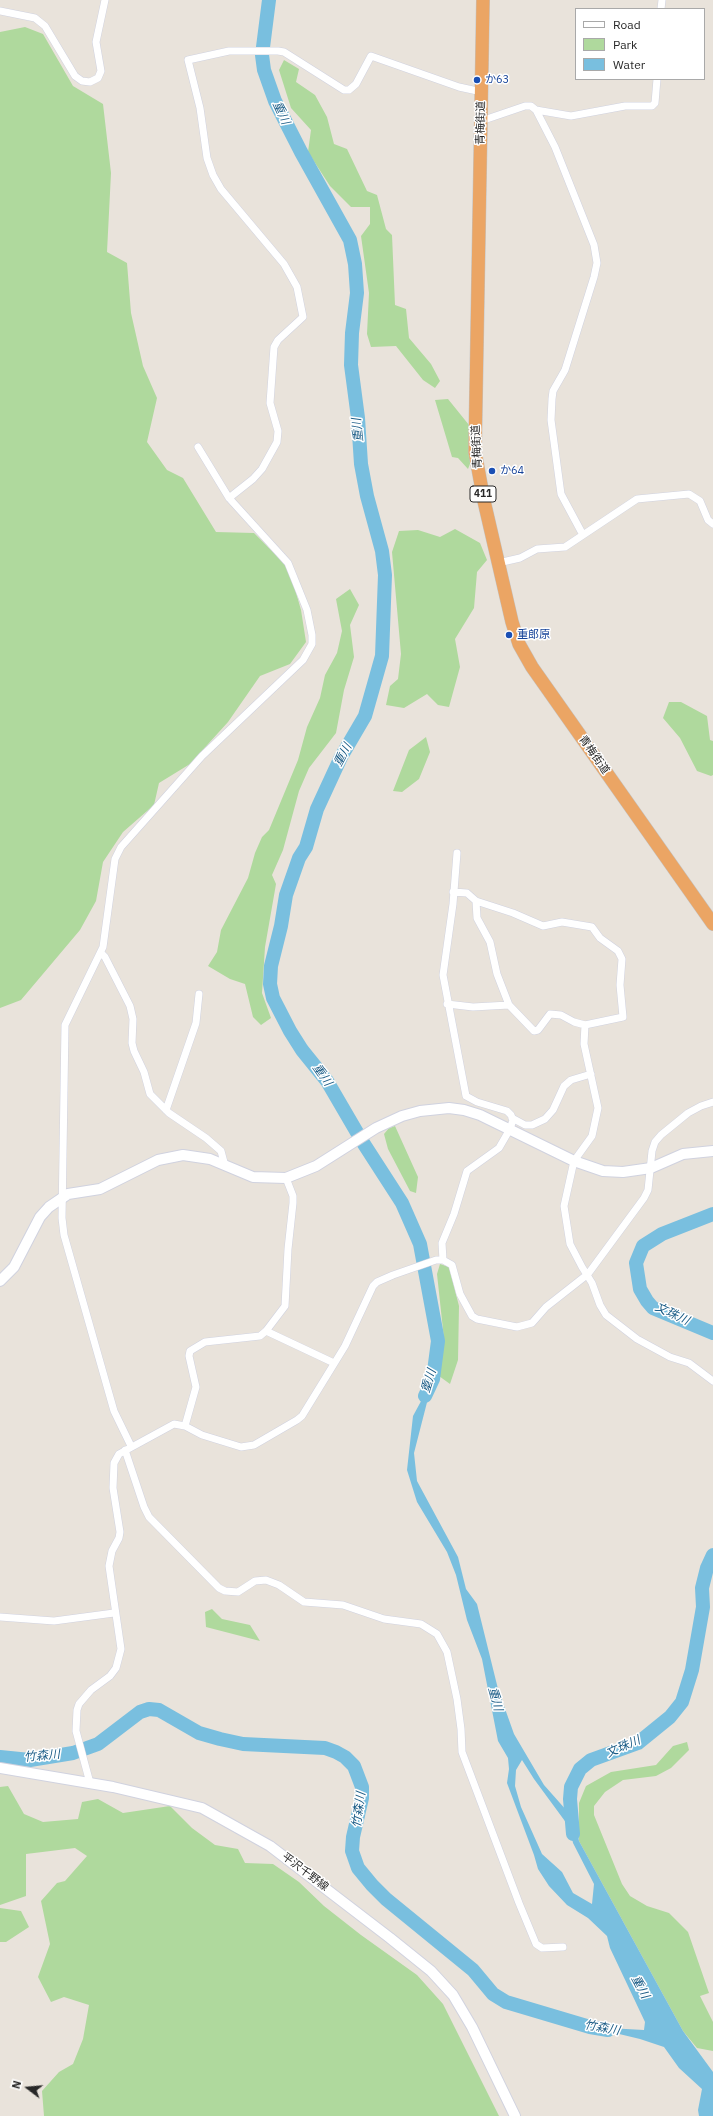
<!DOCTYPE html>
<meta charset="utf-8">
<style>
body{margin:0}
#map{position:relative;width:713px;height:2116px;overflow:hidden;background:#e9e3db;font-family:"IBM Plex Sans",sans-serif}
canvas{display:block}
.legend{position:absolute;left:575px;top:8px;width:130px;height:72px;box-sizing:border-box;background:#fff;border:1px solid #a9a9a9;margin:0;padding:5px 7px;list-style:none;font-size:12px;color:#282828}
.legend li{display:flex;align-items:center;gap:8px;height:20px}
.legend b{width:20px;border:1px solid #a9a9a9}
.north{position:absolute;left:8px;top:2068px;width:40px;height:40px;-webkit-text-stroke:3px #fff;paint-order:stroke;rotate:286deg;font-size:11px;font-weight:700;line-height:16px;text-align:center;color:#282828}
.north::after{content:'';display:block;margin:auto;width:14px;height:18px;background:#282828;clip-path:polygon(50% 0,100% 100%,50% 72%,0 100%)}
</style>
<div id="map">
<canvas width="713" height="2116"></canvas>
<ul class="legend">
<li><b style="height:5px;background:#fff"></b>Road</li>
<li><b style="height:11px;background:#afd99d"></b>Park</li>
<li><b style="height:11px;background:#79bfdf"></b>Water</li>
</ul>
<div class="north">N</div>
</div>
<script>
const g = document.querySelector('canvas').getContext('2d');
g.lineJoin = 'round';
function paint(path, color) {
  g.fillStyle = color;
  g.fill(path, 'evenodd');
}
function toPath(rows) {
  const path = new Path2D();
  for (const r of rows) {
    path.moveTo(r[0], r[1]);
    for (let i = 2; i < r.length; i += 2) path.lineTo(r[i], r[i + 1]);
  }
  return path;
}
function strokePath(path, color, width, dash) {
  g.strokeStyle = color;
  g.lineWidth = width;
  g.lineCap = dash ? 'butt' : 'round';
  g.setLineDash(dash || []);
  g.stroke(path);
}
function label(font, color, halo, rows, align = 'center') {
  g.font = font + ' "IBM Plex Sans","Noto Sans JP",sans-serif';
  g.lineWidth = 3;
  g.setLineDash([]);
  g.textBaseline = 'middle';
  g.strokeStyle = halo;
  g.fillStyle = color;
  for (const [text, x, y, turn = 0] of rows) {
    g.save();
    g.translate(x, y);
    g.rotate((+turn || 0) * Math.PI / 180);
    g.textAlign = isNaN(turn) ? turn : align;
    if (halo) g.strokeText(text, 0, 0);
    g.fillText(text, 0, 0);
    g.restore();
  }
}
paint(toPath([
 [25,27,43,34,73,86,103,104,111,173,107,252,127,263,131,313,143,366,157,398,147,442,167,470,183,478,216,532,254,533,289,568,301,610,306,642,290,664,260,676,228,722,190,764,159,783,154,805,123,832,103,862,96,901,80,930,21,1000,0,1008,0,32],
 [284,60,299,69,296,82,315,95,327,117,334,144,347,149,367,191,377,195,386,229,392,235,395,305,406,309,409,338,431,364,440,381,435,388,423,380,396,346,371,347,367,334,369,293,361,236,370,224,370,207,351,207,330,186,308,152,311,130,291,108,279,70],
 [448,399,469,425,473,456,468,469,458,458,452,457,435,400],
 [455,529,480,543,487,560,477,572,474,608,455,639,460,667,449,707,438,705,427,694,404,708,386,705,390,686,398,679,401,654,392,552,399,531,418,530,440,537],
 [350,589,359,605,350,625,354,657,344,690,336,733,309,768,299,791,283,850,272,875,276,884,265,947,262,993,271,1018,261,1025,253,1017,245,984,230,979,208,966,217,952,221,930,248,878,255,853,262,837,269,830,298,760,307,727,320,698,325,675,337,653,342,631,336,599],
 [669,702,681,702,707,716,710,740,713,741,713,775,711,776,697,771,680,738,663,718],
 [426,737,430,752,419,779,402,792,393,791,409,750],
 [395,1126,418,1177,416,1193,410,1191,388,1149,384,1134,389,1128],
 [440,1264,449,1267,459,1306,458,1360,450,1384,439,1376,444,1339,437,1274],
 [212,1609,222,1619,250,1625,260,1641,206,1627,205,1612],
 [687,1742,689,1750,671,1768,656,1776,623,1780,605,1792,594,1806,594,1815,622,1884,630,1896,647,1906,669,1913,688,1932,709,1993,700,1996,713,2022,713,2051,697,2048,683,2031,579,1841,579,1803,586,1786,611,1772,656,1765,673,1746],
 [8,1786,24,1814,43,1822,78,1819,82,1802,98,1799,123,1813,170,1806,192,1828,215,1845,238,1849,245,1863,273,1864,299,1882,324,1906,361,1935,417,1975,443,2004,499,2116,44,2116,42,2091,59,2072,73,2064,83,2039,89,2005,64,1997,51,2002,38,1977,50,1944,41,1901,57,1883,65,1881,87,1856,75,1848,26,1854,26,1896,0,1905,0,1787],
 [0,1908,21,1911,29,1927,6,1942,0,1942]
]), '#afd99d');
paint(toPath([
 [433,1379,414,1453,417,1481,458,1557,466,1589,477,1604,498,1689,514,1734,544,1785,575,1820,579,1841,683,2031,713,2072,713,2116,699,2116,698,2110,702,2089,679,2068,664,2047,640,2039,590,2027,644,2030,645,2022,610,1948,607,1936,588,1918,567,1905,549,1886,538,1869,534,1855,507,1783,509,1769,508,1758,498,1741,482,1659,467,1620,456,1575,447,1552,417,1502,407,1470,413,1416],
 [522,1760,534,1779,570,1828,573,1843,594,1884,592,1904,573,1893,562,1872,542,1854,521,1807,515,1786,516,1770]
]), '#79bfdf');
strokePath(toPath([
 [269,0,262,55,264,70,275,101,301,152,350,240,355,264,357,293,352,333,351,365,358,418,361,464,367,496,382,551,385,575,382,656,365,716,341,757,317,809,306,847,299,858,286,895,281,926,271,966,270,984,273,998,290,1031,302,1050,327,1081,362,1141,402,1203,420,1244,438,1341,433,1379,425,1396],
 [713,1214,662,1234,643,1246,636,1263,640,1289,647,1301,653,1308,713,1333],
 [0,1757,30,1760,73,1753,98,1744,140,1712,149,1709,159,1710,199,1733,220,1739,243,1744,325,1748,336,1752,345,1757,354,1766,362,1787,362,1798,353,1837,352,1851,358,1868,372,1885,386,1899,473,1970,493,1994,506,2002,590,2027,608,2030],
 [573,1834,570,1799,571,1787,580,1769,591,1760,638,1743,670,1717,682,1702,692,1670,703,1607,702,1588,707,1568,713,1555]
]), '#79bfdf', 14);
const street = toPath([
 [661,9,662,0],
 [0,11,35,18,45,26,75,76,82,81,90,82,98,78,101,71,96,42,105,0],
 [536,110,571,116,625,106,652,106,655,103,657,79],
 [481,121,525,106,531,106,536,110,555,147,594,245,597,263,594,277,565,370,553,391,552,399,551,420,561,494,583,535],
 [229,498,253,479,262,469,277,442,278,431,270,403,274,347,278,340,303,317,297,287,284,264,221,189,213,175,207,158,200,108,188,60,229,51,278,51,284,52,344,90,349,90,356,84,371,56,459,87,482,92],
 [498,563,520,558,537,549,565,547,637,499,689,494,700,501,708,520,713,524],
 [476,901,477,918,490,942,497,974,509,1005],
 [101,953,105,957,130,1006,133,1019,132,1043,134,1051,144,1072,150,1094,169,1113,206,1138,221,1151,225,1166],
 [447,1004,473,1007,509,1005,534,1031,538,1030,550,1014,561,1015,574,1022,585,1025,623,1017,620,985,622,959,618,951,600,938,592,927,562,922,543,926,513,913,476,901,467,893,453,892],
 [585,1025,584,1044,598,1108,592,1136,574,1161,564,1206,570,1244,582,1267,592,1283,600,1305,606,1315,637,1339,670,1357,689,1363,713,1381],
 [166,1110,196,1023,199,994],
 [512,1118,525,1125,532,1125,545,1119,553,1110,564,1086,571,1080,591,1074],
 [443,1260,442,1243,454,1214,467,1171,499,1148,510,1129,513,1120,511,1115,507,1111,477,1102,466,1096,443,975,453,904,457,853],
 [266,1331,334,1363],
 [185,1426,196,1387,189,1356,190,1351,205,1342,260,1336,266,1331,285,1306,288,1249,293,1203,293,1196,286,1178],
 [131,1446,114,1411,64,1235,62,1218,65,1025,103,947,115,859,121,847,202,756,303,660,312,644,312,635,307,610,288,563,229,498,198,447],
 [125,1450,144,1507,149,1517,219,1588,225,1591,238,1592,255,1581,266,1580,279,1585,304,1602,343,1605,384,1619,421,1624,437,1634,447,1652,457,1699,461,1729,462,1752,519,1903,536,1944,542,1948,563,1947],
 [0,1617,54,1621,114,1613],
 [90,1783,76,1731,77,1710,79,1704,91,1690,110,1676,116,1668,121,1649,109,1566,112,1551,119,1538,120,1532,113,1488,114,1463,119,1454,174,1424,185,1426,202,1435,241,1447,254,1445,297,1420,302,1416,345,1346,373,1286,377,1282,393,1275,436,1260,443,1260,452,1265,460,1294,472,1316,477,1319,517,1327,532,1323,546,1307,588,1274,644,1198,648,1190,652,1151,655,1142,661,1135,688,1113,701,1106,713,1102]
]);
const secondary = toPath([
 [0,1281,14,1267,40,1217,49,1207,68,1194,100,1189,158,1160,183,1155,210,1159,253,1177,286,1178,316,1166,376,1128,402,1116,420,1111,449,1108,464,1110,480,1115,574,1161,603,1171,623,1172,651,1168,683,1154,713,1151],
 [0,1768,113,1787,202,1808,270,1846,390,1938,431,1971,453,1995,472,2027,515,2116]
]);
const highway = toPath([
 [483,0,475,452,484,501,512,622,519,644,532,667,713,924]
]);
strokePath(street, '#d0d2df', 8);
strokePath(secondary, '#d0d2df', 12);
strokePath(highway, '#c3c3c3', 14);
strokePath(street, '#fff', 7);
strokePath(secondary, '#fff', 10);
strokePath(highway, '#eba564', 13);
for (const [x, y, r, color] of [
 [477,80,4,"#1a4fb4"],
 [492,471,4,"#1a4fb4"],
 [509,635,4,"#1a4fb4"]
]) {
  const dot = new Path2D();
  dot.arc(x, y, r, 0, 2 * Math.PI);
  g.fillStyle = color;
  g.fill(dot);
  strokePath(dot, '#fff', 1.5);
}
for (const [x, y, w] of [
 [483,494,26]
]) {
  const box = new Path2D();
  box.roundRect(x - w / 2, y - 8, w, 16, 3);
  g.fillStyle = '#fff';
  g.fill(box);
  strokePath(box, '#282828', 1);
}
label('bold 10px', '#282828', null, [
 ["411",483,494]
]);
label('11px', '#164399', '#fff', [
 ["か63",485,80],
 ["か64",500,471],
 ["重郎原",517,635]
], 'left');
label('11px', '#282828', '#fff', [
 ["青梅街道",481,123,-89],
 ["青梅街道",477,447,-93],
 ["青梅街道",594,755,55],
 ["平沢千野線",305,1872,37]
]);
label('italic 12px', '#1c5d87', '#fff', [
 ["重川",281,113,65],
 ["重川",358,430,-96],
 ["重川",343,755,-62],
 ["重川",322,1075,55],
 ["文珠川",672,1314,25],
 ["重川",429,1381,-73],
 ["重川",495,1699,75],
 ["文珠川",623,1747,-24],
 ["竹森川",42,1756,-5],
 ["竹森川",359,1810,-82],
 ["重川",640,1987,62],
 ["竹森川",602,2028,10]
]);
</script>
